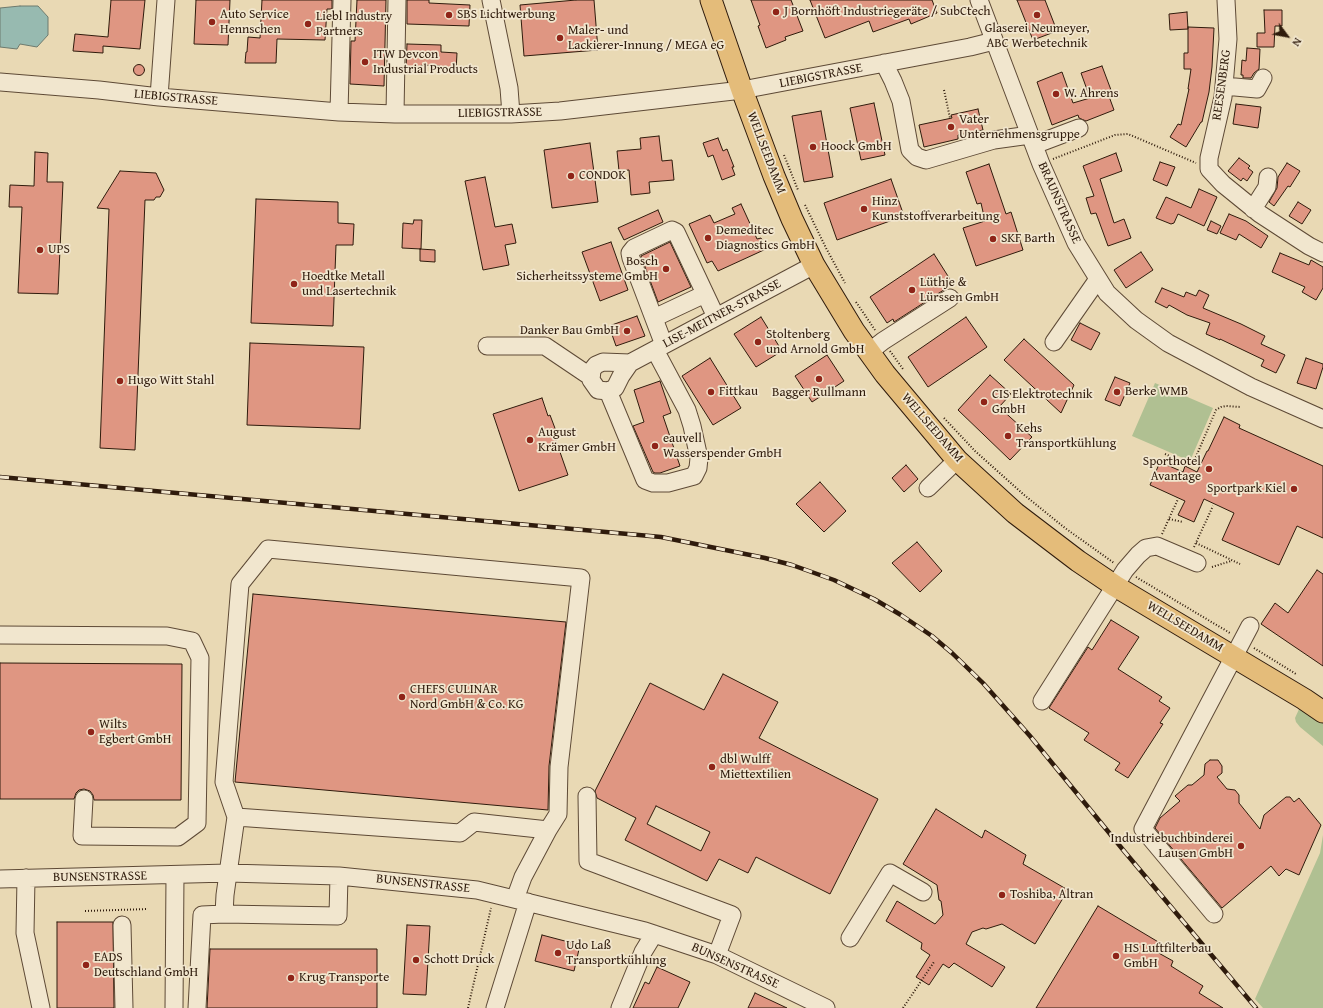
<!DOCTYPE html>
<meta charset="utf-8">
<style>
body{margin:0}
#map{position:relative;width:1323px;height:1008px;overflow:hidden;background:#e9d9b4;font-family:"Gentium Book Plus",serif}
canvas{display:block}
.north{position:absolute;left:1267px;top:16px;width:40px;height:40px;-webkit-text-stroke:3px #f1e6ce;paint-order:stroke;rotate:122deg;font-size:11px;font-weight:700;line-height:16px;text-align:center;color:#2f1b0c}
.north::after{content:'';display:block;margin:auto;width:14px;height:18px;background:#2f1b0c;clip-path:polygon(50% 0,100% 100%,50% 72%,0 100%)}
</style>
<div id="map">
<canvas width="1323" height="1008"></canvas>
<div class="north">N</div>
</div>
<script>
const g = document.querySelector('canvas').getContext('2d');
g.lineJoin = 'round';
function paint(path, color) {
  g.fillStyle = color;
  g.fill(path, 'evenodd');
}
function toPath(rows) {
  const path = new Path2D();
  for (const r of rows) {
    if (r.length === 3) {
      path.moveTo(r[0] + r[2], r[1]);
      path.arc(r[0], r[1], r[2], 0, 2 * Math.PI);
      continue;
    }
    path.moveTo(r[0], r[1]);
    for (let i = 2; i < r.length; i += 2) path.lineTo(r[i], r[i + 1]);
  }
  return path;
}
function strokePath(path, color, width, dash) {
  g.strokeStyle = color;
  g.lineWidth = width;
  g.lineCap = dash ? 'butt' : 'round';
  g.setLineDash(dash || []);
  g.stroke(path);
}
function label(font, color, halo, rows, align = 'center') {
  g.font = font + ' "Gentium Book Plus",serif';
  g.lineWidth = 3.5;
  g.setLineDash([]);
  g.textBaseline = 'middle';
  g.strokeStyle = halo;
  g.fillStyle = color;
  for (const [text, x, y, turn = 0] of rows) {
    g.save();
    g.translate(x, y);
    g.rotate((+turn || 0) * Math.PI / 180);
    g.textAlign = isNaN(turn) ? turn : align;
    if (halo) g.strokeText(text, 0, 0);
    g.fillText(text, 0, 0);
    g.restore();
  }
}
paint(toPath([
 [1155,383,1213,408,1190,461,1132,436],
 [1300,707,1323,722,1323,746,1300,727,1296,722,1295,718],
 [1323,835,1323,1008,1263,1008,1255,999,1320,853]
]), '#b0c092');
const water = toPath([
 [20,6,38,6,48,17,48,35,37,47,20,44,17,49,0,47,0,8,20,6]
]);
paint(water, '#97bab0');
strokePath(water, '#6d7a6e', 1);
const building = toPath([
 [111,0,145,0,140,49,103,46,103,53,73,51,75,34,108,37,111,0],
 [196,0,230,0,228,45,194,44,196,0],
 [262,0,332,0,332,9,327,9,325,40,277,39,276,63,245,63,246,52,247,52,248,37,260,38,262,0],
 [357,0,386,0,384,86,350,84,351,41,355,41,357,0],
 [407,0,429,0,429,3,470,5,469,26,407,24,407,0],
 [576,0,594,0,598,50,524,56,520,5,576,0],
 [751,0,791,0,803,31,785,37,786,40,766,48,758,26,760,25,751,0],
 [810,0,932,0,937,13,911,24,909,19,873,32,869,21,825,38,810,0],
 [1017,0,1045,0,1057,31,1033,40,1017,0],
 [1264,10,1282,10,1282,26,1275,26,1274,47,1257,47,1257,33,1265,33,1264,10],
 [1187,12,1188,29,1170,30,1169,14,1187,12],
 [1188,27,1214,28,1212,67,1209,92,1202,122,1201,122,1186,147,1170,137,1178,124,1181,125,1189,89,1188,89,1191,69,1184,69,1184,53,1188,53,1188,27],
 [407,44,441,45,441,52,457,53,456,71,440,70,440,66,422,65,408,74,408,69,406,69,407,44],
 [1247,48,1260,49,1259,69,1254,73,1251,78,1243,78,1243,75,1241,75,1242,60,1246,61,1247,48],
 [139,70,5.5],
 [1102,66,1111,90,1107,91,1114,110,1086,121,1079,118,1078,115,1052,125,1037,82,1062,72,1073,103,1090,98,1081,73,1102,66],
 [874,103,885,155,861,160,850,108,874,103],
 [1236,104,1261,107,1258,128,1233,124,1236,104],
 [978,109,983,130,958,135,958,139,924,147,919,125,952,118,951,115,978,109],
 [821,111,833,177,804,182,792,116,821,111],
 [659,136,662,161,672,160,674,180,649,182,650,193,631,195,629,170,619,171,617,151,641,149,640,138,659,136],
 [718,138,723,151,727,149,734,167,732,167,735,175,722,180,713,155,708,157,703,143,718,138],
 [590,143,598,202,552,208,544,150,590,143],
 [35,152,48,153,47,182,63,182,58,294,18,293,22,207,9,207,10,185,34,186,35,152],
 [1116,153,1122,171,1100,179,1114,223,1124,219,1131,238,1108,246,1096,213,1091,214,1086,198,1094,196,1083,166,1116,153],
 [1239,158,1250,166,1248,168,1253,172,1247,181,1243,178,1241,181,1228,171,1239,158],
 [1160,162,1175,167,1167,186,1153,180,1160,162],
 [1287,163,1300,171,1290,187,1288,186,1274,206,1269,202,1277,188,1278,177,1287,163],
 [989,164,1006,214,1011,212,1023,250,976,266,963,228,985,221,981,203,977,204,966,172,989,164],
 [120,171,156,173,164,190,160,197,156,197,154,200,145,200,135,450,100,448,109,209,97,208,120,171],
 [485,177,495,227,512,224,516,243,505,245,509,265,483,270,465,181,485,177],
 [891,179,904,216,837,240,824,203,891,179],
 [1199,189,1217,197,1204,226,1178,214,1174,223,1171,224,1156,218,1166,197,1191,208,1199,189],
 [256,199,338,202,338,223,354,224,353,245,336,245,333,326,251,323,256,199],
 [1298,202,1311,210,1302,224,1289,216,1298,202],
 [741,204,757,239,761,238,766,249,718,271,712,261,707,263,689,224,710,215,714,223,735,214,732,208,741,204],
 [658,210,663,222,624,240,618,228,658,210],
 [1229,214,1246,221,1268,236,1261,248,1239,234,1236,240,1220,233,1229,214],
 [414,220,422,220,421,249,402,248,403,223,413,224,414,220],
 [1211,221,1221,226,1217,234,1207,230,1211,221],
 [611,242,628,290,600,301,582,252,611,242],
 [670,242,691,287,658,302,641,256,670,242],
 [420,249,435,250,435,262,420,261,420,249],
 [1141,252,1153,270,1126,288,1114,270,1141,252],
 [1280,253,1309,265,1311,260,1323,267,1323,288,1316,300,1302,292,1305,287,1272,272,1280,253],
 [934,254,953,284,894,322,893,319,887,323,870,297,934,254],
 [1162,288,1184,297,1186,292,1196,296,1199,290,1209,295,1203,308,1241,324,1265,336,1261,344,1285,355,1276,373,1261,366,1264,360,1220,339,1220,340,1206,334,1210,323,1187,315,1169,305,1167,308,1155,302,1162,288],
 [637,316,645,336,616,346,609,326,637,316],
 [761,317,782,351,756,367,734,334,761,317],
 [966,317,987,347,928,387,908,357,966,317],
 [1080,323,1100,333,1091,350,1071,340,1080,323],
 [1024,339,1074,385,1061,413,1004,360,1024,339],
 [250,343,364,347,360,429,247,425,250,343],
 [827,355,844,381,812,402,795,376,827,355],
 [710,358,741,408,713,425,682,376,710,358],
 [1306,358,1323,364,1323,367,1316,389,1297,383,1306,358],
 [990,375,1011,394,999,407,1032,437,1010,460,958,410,990,375],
 [1115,377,1130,383,1120,406,1105,400,1115,377],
 [660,381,671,413,663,416,680,466,660,473,655,473,653,472,633,426,644,422,634,390,660,381],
 [542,398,548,416,550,415,556,431,553,432,568,475,519,491,493,414,542,398],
 [1224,417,1240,425,1239,428,1323,466,1323,538,1297,526,1279,565,1222,540,1234,513,1204,499,1194,522,1178,515,1185,501,1150,485,1160,462,1183,472,1185,466,1197,472,1207,451,1208,451,1224,417],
 [906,465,918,479,904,492,892,478,906,465],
 [820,482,846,511,824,532,796,504,820,482],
 [917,542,942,571,920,592,892,563,917,542],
 [1317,570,1323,574,1323,666,1261,624,1275,603,1288,613,1317,570],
 [253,594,566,622,549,766,548,810,235,782,253,594],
 [1111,620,1139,637,1118,669,1162,697,1159,701,1170,708,1160,723,1163,724,1128,778,1115,770,1120,763,1084,740,1089,733,1049,708,1088,647,1092,650,1111,620],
 [0,663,182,664,181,800,94,800,93,795,90,791,84,789,79,790,76,793,74,799,0,799,0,663],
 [723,674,778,702,759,738,878,799,830,894,756,857,748,873,719,859,707,881,625,840,636,818,597,798,595,791,650,683,704,710,723,674],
 [656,806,710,832,701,851,647,824,656,806],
 [1210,760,1218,760,1222,766,1222,773,1217,777,1227,789,1235,790,1239,795,1239,803,1260,829,1264,815,1286,797,1290,797,1294,802,1299,798,1321,825,1299,875,1286,869,1279,876,1271,866,1222,908,1155,828,1160,818,1180,801,1175,796,1188,785,1192,785,1204,775,1205,764,1210,760],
 [936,809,982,838,985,830,1026,855,1023,864,1068,890,1035,944,1002,924,986,929,983,928,972,932,966,944,1005,967,992,987,954,963,949,968,943,964,929,985,916,977,930,955,921,949,922,943,886,921,897,901,935,924,943,915,941,901,939,900,937,885,903,864,936,809],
 [1098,906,1160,943,1155,951,1173,961,1171,966,1203,986,1199,993,1223,1008,1036,1008,1098,906],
 [57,922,113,922,114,1008,57,1008,57,922],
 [407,925,430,926,426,995,403,994,407,925],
 [542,935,580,945,574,971,535,961,542,935],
 [210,949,377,949,377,1008,207,1008,210,949],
 [657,967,690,982,678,1008,633,1008,645,982,649,984,657,967],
 [755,993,787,1008,748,1008,755,993]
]);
paint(building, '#df9682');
strokePath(building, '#2f1b0c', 1);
const minor = toPath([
 [491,0,509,88,511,114],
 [979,0,1041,164,1076,243,1107,293,1136,320,1168,343,1251,387,1323,419],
 [1226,0,1228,39,1223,97,1209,158,1209,169,1223,184,1260,214,1309,246,1323,253],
 [884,63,893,81,901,101,910,150,917,157,926,160,994,140,1030,135],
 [0,82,99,90,159,97,339,112,395,114,511,114,560,111,742,90,970,47,994,41],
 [1224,86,1257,89,1263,78],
 [159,97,166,0],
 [339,112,342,0],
 [395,114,397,0],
 [1034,145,1079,128],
 [1253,209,1267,187,1268,177],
 [654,318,705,294],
 [1054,342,1098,279],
 [664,345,631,258,630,253,634,248,672,230,676,232,716,317],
 [487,346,545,346,591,377],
 [869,352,883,341,950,298],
 [630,363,621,376,615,388,608,391,598,390,591,380,592,370,596,365,603,362,630,363,814,265],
 [608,391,645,480,653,483,668,483,694,476,698,468,699,458,692,426,687,410,655,350],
 [928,488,957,460],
 [0,635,167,636,192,641,200,658,197,823,178,837,82,836,84,799],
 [1042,701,1125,570,1138,555,1146,548,1157,546,1197,563],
 [587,796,588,861,732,915,717,955],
 [236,817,460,833,474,822,548,830,523,877,515,899],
 [339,876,338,916,224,914,225,895,236,817,224,782,240,584,268,549,581,578,559,767,558,814,548,830],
 [26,878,25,933,41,1008],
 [0,879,228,873,339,876,477,890,645,931,717,955,826,1008],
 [1214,914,1143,829,1250,626],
 [122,925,124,1008],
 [850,938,890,873,923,892],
 [174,1008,175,875],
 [197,1008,202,915,224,914],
 [495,1008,528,902],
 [620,1008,643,952,654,934]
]);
const major = toPath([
 [711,0,742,90,774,176,792,219,814,265,854,331,885,374,957,460,1015,513,1078,561,1115,586,1304,699,1323,712]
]);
strokePath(minor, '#5e4a36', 19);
strokePath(major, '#2f1b0c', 23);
strokePath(toPath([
 [944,90,950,118],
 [784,155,798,190],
 [1053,159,1115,135,1128,134,1196,163],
 [805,205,826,248,845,283],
 [856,302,875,330],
 [890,351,903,369],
 [944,418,975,451,1023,494,1065,528,1114,563],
 [1165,454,1192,466,1216,410,1221,407,1226,406,1241,407],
 [1169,519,1183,522],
 [1162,534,1178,499],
 [1196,543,1240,564],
 [1194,547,1213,506],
 [1212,567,1231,561],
 [1136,577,1230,633],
 [1254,648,1296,674],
 [85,911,148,909],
 [468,1008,491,908],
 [903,1008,934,962]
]), '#2f1b0c', 2, [1, 2]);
strokePath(minor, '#f1e6ce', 17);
strokePath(major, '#e4bc7a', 21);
const rail = toPath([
 [0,477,661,537,765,558,792,565,834,580,874,599,901,615,932,636,952,653,983,683,1030,736,1124,851,1256,1008]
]);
strokePath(rail, '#2f1b0c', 4.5);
strokePath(rail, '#f1e6ce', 3, [9]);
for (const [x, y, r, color] of [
 [776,12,4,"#8f2418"],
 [449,15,4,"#8f2418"],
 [1037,15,4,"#8f2418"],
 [212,22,4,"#8f2418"],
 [308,24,4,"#8f2418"],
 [560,38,4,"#8f2418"],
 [365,62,4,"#8f2418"],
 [1056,94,4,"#8f2418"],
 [951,127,4,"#8f2418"],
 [813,147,4,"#8f2418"],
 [571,176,4,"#8f2418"],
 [864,209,4,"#8f2418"],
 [708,238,4,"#8f2418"],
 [993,239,4,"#8f2418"],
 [40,250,4,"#8f2418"],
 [666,269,4,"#8f2418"],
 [294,284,4,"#8f2418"],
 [912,290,4,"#8f2418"],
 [627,331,4,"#8f2418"],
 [758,342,4,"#8f2418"],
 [819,379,4,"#8f2418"],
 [120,381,4,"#8f2418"],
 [711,392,4,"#8f2418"],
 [1117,392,4,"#8f2418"],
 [984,402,4,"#8f2418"],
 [1008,436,4,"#8f2418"],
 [530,440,4,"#8f2418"],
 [655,446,4,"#8f2418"],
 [1209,469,4,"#8f2418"],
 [1294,489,4,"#8f2418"],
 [402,697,4,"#8f2418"],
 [91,732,4,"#8f2418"],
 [712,767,4,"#8f2418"],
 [1241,846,4,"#8f2418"],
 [1002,895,4,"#8f2418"],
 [558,953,4,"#8f2418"],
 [1116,956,4,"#8f2418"],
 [416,960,4,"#8f2418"],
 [86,965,4,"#8f2418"],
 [291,978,4,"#8f2418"]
]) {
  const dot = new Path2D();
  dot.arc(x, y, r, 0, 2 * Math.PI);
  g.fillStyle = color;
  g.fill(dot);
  strokePath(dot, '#f1e6ce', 1.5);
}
label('13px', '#2f1b0c', '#f1e6ce', [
 ["J Bornhöft Industriegeräte / SubCtech",784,12],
 ["Auto Service",220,15],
 ["Hennschen",220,30],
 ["SBS Lichtwerbung",457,15],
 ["Liebl Industry",316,17],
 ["Partners",316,32],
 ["Glaserei Neumeyer,",1037,29,"center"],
 ["ABC Werbetechnik",1037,44,"center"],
 ["Maler- und",568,31],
 ["Lackierer-Innung / MEGA eG",568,46],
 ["ITW Devcon",373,55],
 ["Industrial Products",373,70],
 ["W. Ahrens",1064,94],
 ["Vater",959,120],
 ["Unternehmensgruppe",959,135],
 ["Hoock GmbH",821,147],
 ["CONDOK",579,176],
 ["Hinz",872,202],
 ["Kunststoffverarbeitung",872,217],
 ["Demeditec",716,231],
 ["Diagnostics GmbH",716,246],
 ["SKF Barth",1001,239],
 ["UPS",48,250],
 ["Bosch",658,262,"right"],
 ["Sicherheitssysteme GmbH",658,277,"right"],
 ["Hoedtke Metall",302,277],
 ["und Lasertechnik",302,292],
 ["Lüthje &",920,283],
 ["Lürssen GmbH",920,298],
 ["Danker Bau GmbH",619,331,"right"],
 ["Stoltenberg",766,335],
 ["und Arnold GmbH",766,350],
 ["Hugo Witt Stahl",128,381],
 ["Fittkau",719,392],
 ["Berke WMB",1125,392],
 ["Bagger Rullmann",819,393,"center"],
 ["CIS Elektrotechnik",992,395],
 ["GmbH",992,410],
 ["Kehs",1016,429],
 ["Transportkühlung",1016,444],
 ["August",538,433],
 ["Krämer GmbH",538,448],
 ["eauvell",663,439],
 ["Wasserspender GmbH",663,454],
 ["Sporthotel",1201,462,"right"],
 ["Avantage",1201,477,"right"],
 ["Sportpark Kiel",1286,489,"right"],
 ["CHEFS CULINAR",410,690],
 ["Nord GmbH & Co. KG",410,705],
 ["Wilts",99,725],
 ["Egbert GmbH",99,740],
 ["dbl Wulff",720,760],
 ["Miettextilien",720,775],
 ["Industriebuchbinderei",1233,839,"right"],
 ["Lausen GmbH",1233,854,"right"],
 ["Toshiba, Altran",1010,895],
 ["Udo Laß",566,946],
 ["Transportkühlung",566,961],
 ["HS Luftfilterbau",1124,949],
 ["GmbH",1124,964],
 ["EADS",94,958],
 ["Deutschland GmbH",94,973],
 ["Schott Druck",424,960],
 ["Krug Transporte",299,978]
], 'left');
label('13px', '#2f1b0c', '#f1e6ce', [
 ["LIEBIGSTRASSE",821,76,-11],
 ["REESENBERG",1222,85,-82],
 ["LIEBIGSTRASSE",176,98,5],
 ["LIEBIGSTRASSE",500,113,-1],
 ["WELLSEEDAMM",766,153,69],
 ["BRAUNSTRASSE",1059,203,66],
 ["LISE-MEITNER-STRASSE",722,314,-28],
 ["WELLSEEDAMM",932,428,49],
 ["WELLSEEDAMM",1185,627,31],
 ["BUNSENSTRASSE",100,877,-1],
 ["BUNSENSTRASSE",423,884,6],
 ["BUNSENSTRASSE",735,966,24]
]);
</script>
